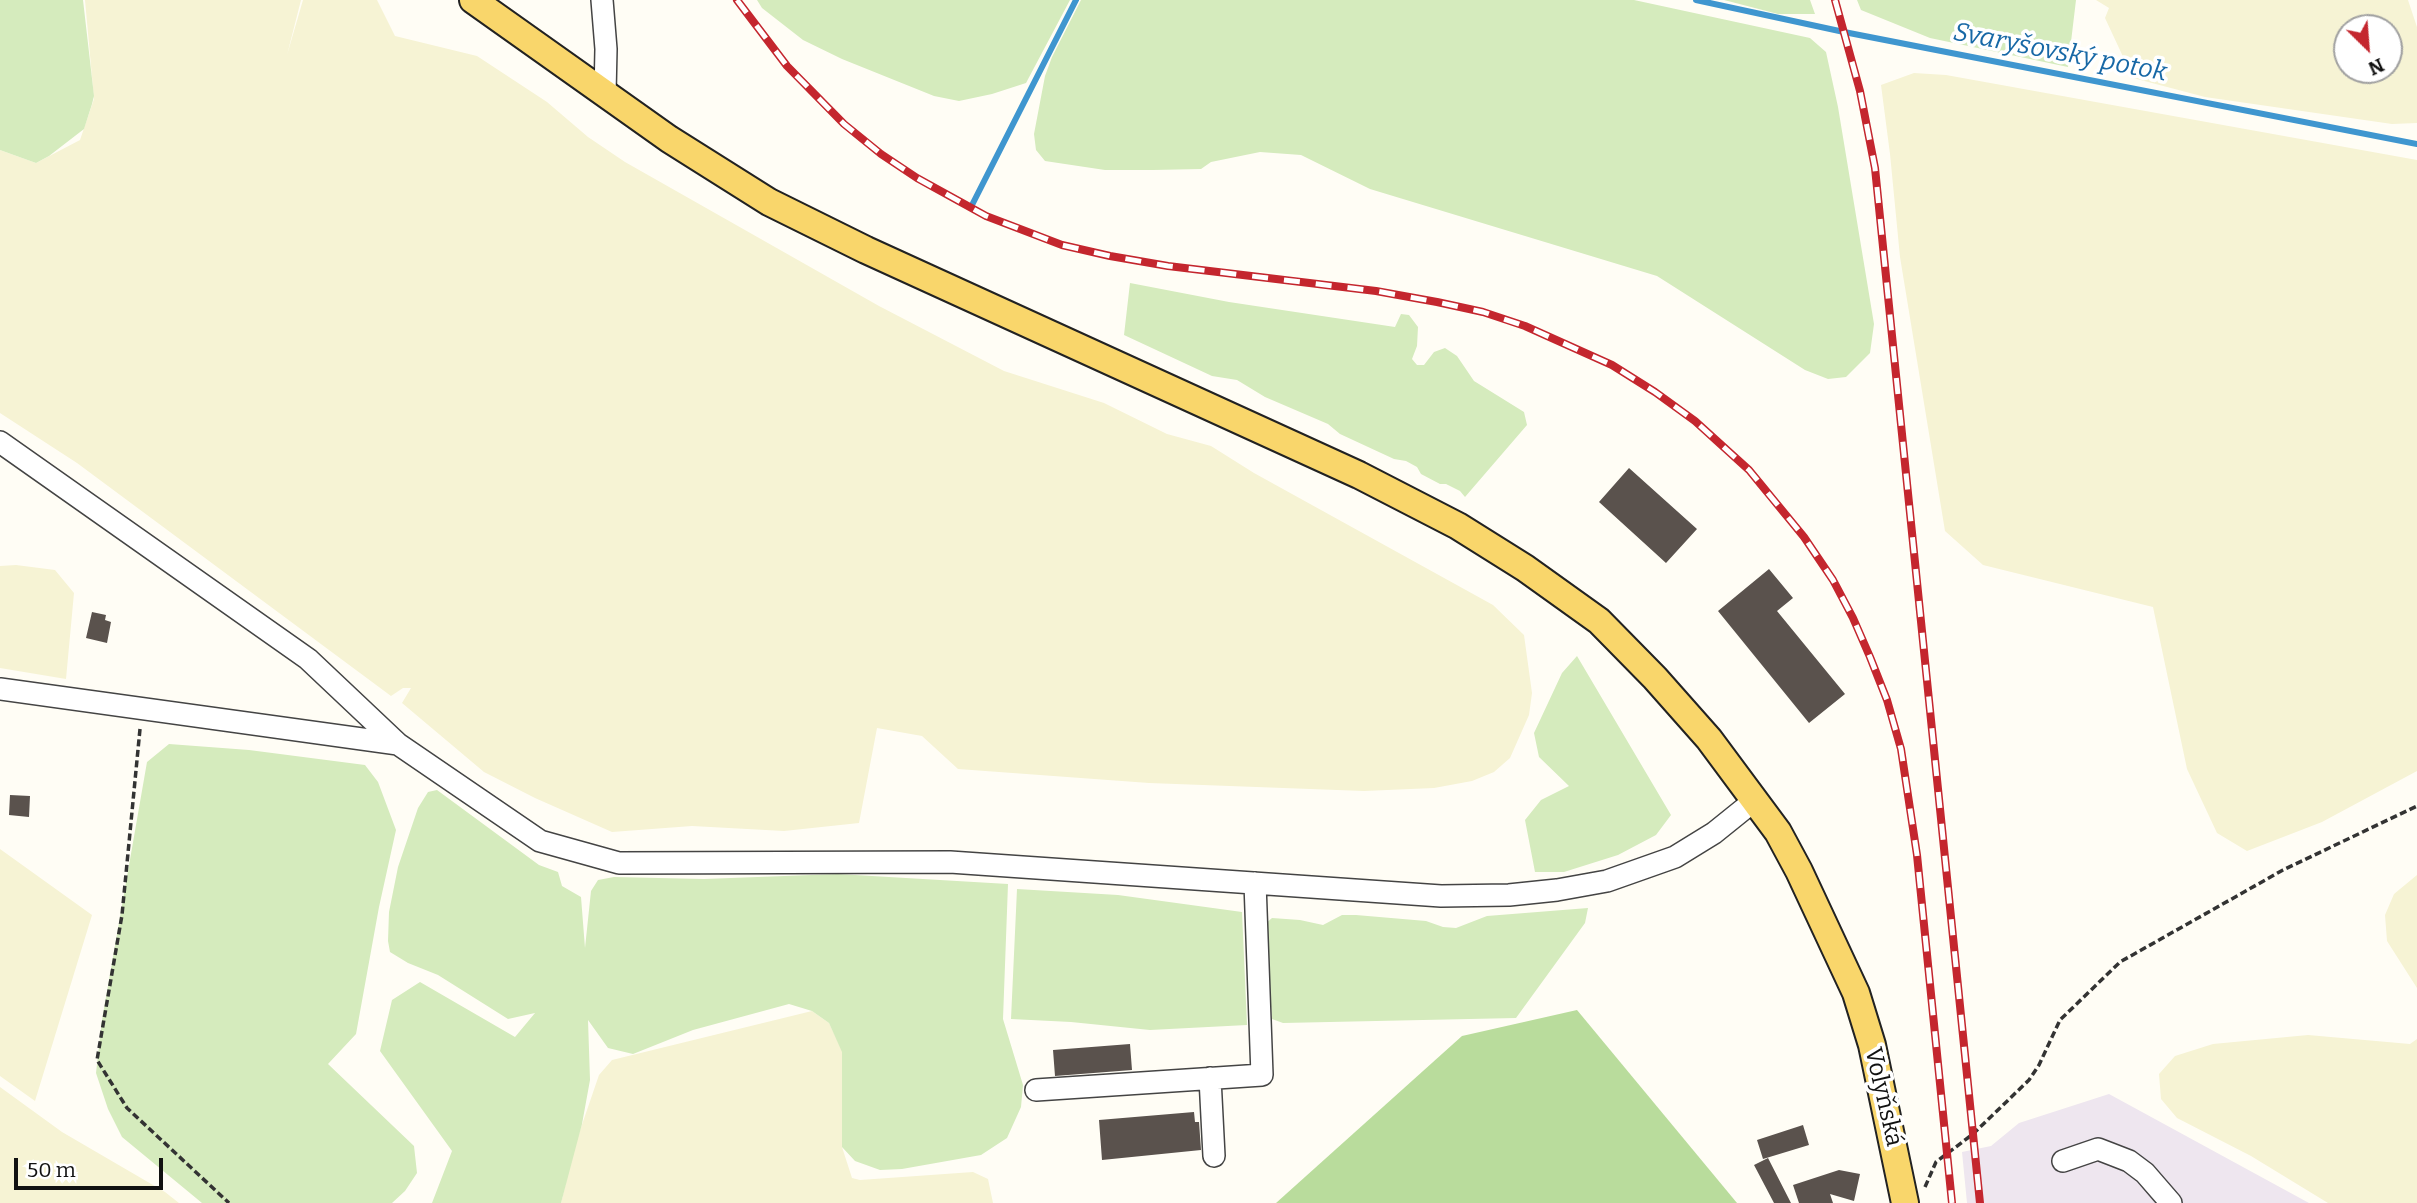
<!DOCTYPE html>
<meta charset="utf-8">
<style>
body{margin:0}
#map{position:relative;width:2417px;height:1203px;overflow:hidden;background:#fffdf5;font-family:Bitter,serif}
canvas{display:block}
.north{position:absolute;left:2333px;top:14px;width:70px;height:70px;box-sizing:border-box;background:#fff;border:2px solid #a0a0a0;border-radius:50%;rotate:155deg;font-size:19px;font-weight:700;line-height:28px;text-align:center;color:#111}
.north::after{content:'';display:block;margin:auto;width:24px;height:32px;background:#c4262e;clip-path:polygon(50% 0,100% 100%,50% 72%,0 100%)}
.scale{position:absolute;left:14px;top:1158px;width:149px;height:32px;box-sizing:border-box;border:4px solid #111;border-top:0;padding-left:9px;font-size:21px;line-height:24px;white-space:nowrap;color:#111;-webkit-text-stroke:5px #fff;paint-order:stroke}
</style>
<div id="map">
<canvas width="2417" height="1203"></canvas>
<div class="north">N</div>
<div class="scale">50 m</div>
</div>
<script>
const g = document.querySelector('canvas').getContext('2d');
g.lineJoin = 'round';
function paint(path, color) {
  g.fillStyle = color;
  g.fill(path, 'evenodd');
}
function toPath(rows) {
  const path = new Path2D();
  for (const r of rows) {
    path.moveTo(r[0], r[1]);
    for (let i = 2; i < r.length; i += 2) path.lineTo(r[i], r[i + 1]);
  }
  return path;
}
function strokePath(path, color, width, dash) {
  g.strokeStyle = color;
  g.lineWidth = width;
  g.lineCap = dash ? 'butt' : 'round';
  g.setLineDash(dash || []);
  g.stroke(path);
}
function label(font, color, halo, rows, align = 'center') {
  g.font = font + ' Bitter,serif';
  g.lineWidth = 7;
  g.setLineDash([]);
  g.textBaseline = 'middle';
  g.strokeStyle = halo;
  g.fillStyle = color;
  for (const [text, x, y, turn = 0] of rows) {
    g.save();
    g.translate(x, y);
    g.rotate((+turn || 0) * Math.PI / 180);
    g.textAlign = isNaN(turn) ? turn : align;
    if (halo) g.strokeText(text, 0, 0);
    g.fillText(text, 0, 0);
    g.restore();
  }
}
paint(toPath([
 [2109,1094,2309,1203,1967,1203,1962,1152,1991,1146,2019,1123]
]), '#eee6ef');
paint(toPath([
 [85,0,301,0,287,55,303,0,377,0,395,36,477,56,547,102,588,137,625,162,879,306,1004,371,1104,403,1167,434,1211,446,1254,473,1493,605,1524,635,1532,693,1529,715,1510,758,1494,772,1472,781,1434,788,1364,791,1149,783,958,769,922,736,877,728,859,823,784,831,692,826,612,832,535,798,484,772,402,703,411,688,403,688,391,696,77,463,0,413,0,150,36,163,80,140,94,99],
 [2096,0,2408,0,2417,27,2417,123,2392,124,2205,97,2133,78,2105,18,2109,8],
 [2347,28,2389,28,2389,70,2347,70],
 [1914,73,1946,75,2417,160,2417,771,2322,822,2247,851,2217,833,2187,769,2153,607,1983,565,1945,531,1900,257,1890,154,1881,85],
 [16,565,55,570,74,593,66,679,0,668,0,566],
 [0,849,92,915,35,1101,0,1076],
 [2417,875,2417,988,2387,941,2385,915,2394,894],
 [812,1011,829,1023,843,1052,842,1147,852,1178,860,1180,973,1172,988,1179,993,1203,561,1203,575,1145,599,1075,612,1060],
 [2308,1035,2410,1044,2417,1039,2417,1203,2328,1203,2251,1156,2177,1118,2161,1099,2159,1074,2175,1056,2213,1044],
 [0,1087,62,1132,165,1192,179,1203,0,1203]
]), '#f6f3d4');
paint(toPath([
 [0,0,83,0,94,96,92,104,84,129,49,156,36,163,0,150],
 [757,0,1070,0,1026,83,992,94,959,101,934,96,842,59,803,40,762,8],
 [1081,0,1634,0,1810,38,1826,52,1838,107,1874,324,1870,353,1846,377,1828,379,1805,370,1657,276,1370,189,1301,155,1260,152,1211,162,1201,169,1153,170,1105,170,1045,161,1036,150,1034,134,1045,76,1052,57],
 [1724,0,1810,0,1815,14,1778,14],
 [1857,0,2076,0,2068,67,1930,38,1861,10],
 [1130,283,1229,302,1395,327,1401,314,1409,315,1418,327,1417,346,1412,359,1417,365,1424,365,1434,352,1445,348,1457,356,1474,381,1524,412,1527,425,1465,497,1460,491,1446,484,1440,484,1421,474,1417,467,1406,461,1394,459,1340,434,1328,424,1265,397,1237,380,1212,376,1124,335],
 [1577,656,1671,815,1656,835,1618,855,1564,872,1535,872,1525,820,1541,800,1569,786,1539,757,1534,733,1562,673],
 [169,744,249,750,365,765,378,782,396,830,379,907,356,1034,328,1064,414,1146,417,1173,405,1191,392,1203,202,1203,122,1137,108,1109,96,1073,102,1020,147,762],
 [437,790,539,865,558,872,562,886,581,897,585,948,591,891,598,880,614,877,704,879,838,874,1008,884,1003,1019,1023,1085,1021,1107,1007,1138,981,1155,902,1169,880,1170,855,1161,842,1147,842,1052,829,1023,812,1011,789,1004,693,1030,633,1054,608,1048,588,1020,590,1080,582,1124,561,1203,432,1203,452,1151,380,1051,392,1000,420,982,515,1037,535,1013,508,1019,438,975,408,963,390,952,388,941,389,912,398,867,418,808,428,792],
 [1017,889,1118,895,1242,912,1247,1025,1150,1030,1071,1022,1011,1019],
 [1588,908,1585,923,1516,1018,1283,1023,1272,1019,1265,924,1272,918,1300,920,1323,925,1342,915,1356,915,1426,921,1443,927,1456,928,1487,916]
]), '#d5ebbd');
paint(toPath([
 [1577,1010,1737,1203,1276,1203,1462,1036]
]), '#b9dc9c');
strokePath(toPath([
 [1696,0,1844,32,2417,144],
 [971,207,1076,0]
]), '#3f96cf', 6);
paint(toPath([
 [1629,468,1697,529,1666,563,1599,502],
 [1769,569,1793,598,1777,611,1845,694,1809,723,1718,611],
 [92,612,106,615,105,620,111,622,107,643,86,638],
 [10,795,30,796,29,817,9,815],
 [1130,1044,1132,1070,1055,1076,1053,1050],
 [1194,1112,1195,1122,1199,1122,1201,1150,1102,1160,1099,1120],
 [1803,1125,1809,1145,1763,1159,1757,1140],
 [1768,1158,1791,1203,1774,1203,1754,1165],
 [1839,1170,1860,1174,1854,1201,1830,1194,1833,1203,1799,1203,1793,1185]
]), '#5a524d');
const minor = toPath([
 [602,0,606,49,605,94],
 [0,442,308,659,398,744,540,841,619,863,950,862,1441,896,1509,895,1557,890,1607,881,1675,857,1714,833,1755,800],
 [0,689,398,744],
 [1210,1078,1214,1156],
 [1036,1090,1262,1075,1255,883],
 [2063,1161,2098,1149,2111,1154,2129,1161,2145,1173,2171,1203]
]);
const major = toPath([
 [473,0,669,139,769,202,866,250,1359,475,1458,526,1525,568,1599,621,1655,678,1709,739,1778,832,1799,871,1856,993,1872,1045,1905,1203]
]);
strokePath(minor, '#444', 24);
strokePath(major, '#222', 30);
strokePath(toPath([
 [140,729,122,915,97,1060,127,1108,229,1203],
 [1925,1187,1936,1162,1973,1134,2029,1080,2039,1065,2060,1020,2120,962,2283,870,2417,806]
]), '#333', 3.5, [7, 3.5]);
strokePath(minor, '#fff', 21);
strokePath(major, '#f9d66b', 26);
const rail = toPath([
 [737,0,787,66,844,124,881,154,917,178,986,216,1062,245,1110,256,1168,266,1376,291,1437,302,1483,312,1525,326,1612,365,1655,392,1695,421,1749,470,1804,537,1833,580,1853,618,1870,657,1887,700,1901,749,1917,855,1952,1203],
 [1835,0,1860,91,1875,168,1980,1203]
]);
strokePath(rail, '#c4262e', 8);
strokePath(rail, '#fff', 5, [16]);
label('24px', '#111', '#fff', [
 ["Volyňská",1883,1097,77]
]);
label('italic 26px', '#1768a6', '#fff', [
 ["Svaryšovský potok",2060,53,11]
]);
</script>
